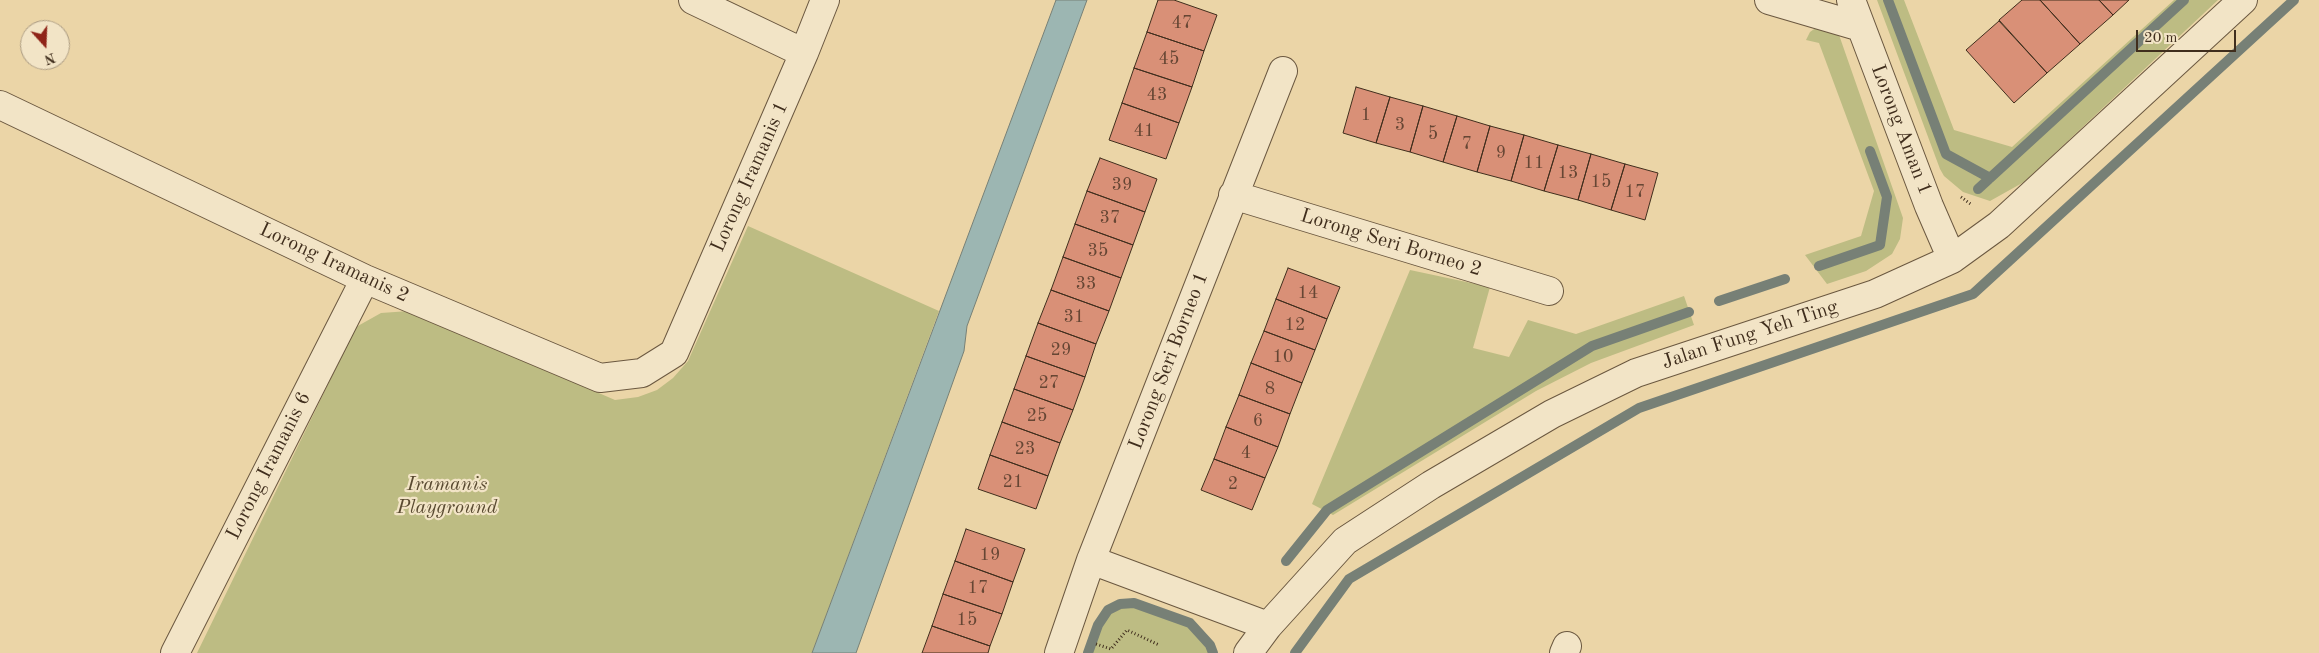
<!DOCTYPE html>
<style>
body{margin:0}
#map{position:relative;width:2319px;height:653px;overflow:hidden;background:#ebd5a7;font-family:"Old Standard TT",serif}
canvas{display:block}
.north{position:absolute;left:20px;top:20px;width:50px;height:50px;box-sizing:border-box;background:#f2e4c6;border:1px solid #ab9b82;border-radius:50%;rotate:160deg;font-size:14px;font-weight:700;line-height:20px;text-align:center;color:#402e1d}
.north::after{content:'';display:block;margin:auto;width:18px;height:22px;background:#8f2418;clip-path:polygon(50% 0,100% 100%,50% 72%,0 100%)}
.scale{position:absolute;left:2136px;top:30px;width:100px;height:22px;box-sizing:border-box;border:2px solid #402e1d;border-top:0;padding-left:6px;font-size:15px;line-height:18px;white-space:nowrap;color:#402e1d;-webkit-text-stroke:4px #f2e4c6;paint-order:stroke}
</style>
<div id="map">
<canvas width="2319" height="653"></canvas>
<div class="north">N</div>
<div class="scale">20 m</div>
</div>
<script>
const g = document.querySelector('canvas').getContext('2d');
g.lineJoin = 'round';
function paint(path, color) {
  g.fillStyle = color;
  g.fill(path, 'evenodd');
}
function toPath(rows) {
  const path = new Path2D();
  for (const r of rows) {
    path.moveTo(r[0], r[1]);
    for (let i = 2; i < r.length; i += 2) path.lineTo(r[i], r[i + 1]);
  }
  return path;
}
function strokePath(path, color, width, dash) {
  g.strokeStyle = color;
  g.lineWidth = width;
  g.lineCap = dash ? 'butt' : 'round';
  g.setLineDash(dash || []);
  g.stroke(path);
}
function label(font, color, halo, rows, align = 'center') {
  g.font = font + ' "Old Standard TT",serif';
  g.lineWidth = 4.5;
  g.setLineDash([]);
  g.textBaseline = 'middle';
  g.strokeStyle = halo;
  g.fillStyle = color;
  for (const [text, x, y, turn = 0] of rows) {
    g.save();
    g.translate(x, y);
    g.rotate((+turn || 0) * Math.PI / 180);
    g.textAlign = isNaN(turn) ? turn : align;
    if (halo) g.strokeText(text, 0, 0);
    g.fillText(text, 0, 0);
    g.restore();
  }
}
paint(toPath([
 [1877,0,1904,0,1954,130,2012,147,2174,0,2218,0,2024,182,1990,201,1963,192,1944,176,1940,169],
 [1817,27,1838,32,1903,218,1900,239,1892,254,1866,271,1827,284,1805,255,1861,236,1874,191,1819,43,1806,40,1810,32],
 [748,226,939,311,812,653,197,653,356,327,381,313,409,311,615,400,638,397,657,390,673,378,688,361],
 [1410,270,1490,287,1473,348,1509,357,1528,320,1576,334,1684,296,1694,325,1591,363,1536,391,1333,515,1312,504],
 [1134,606,1189,625,1208,647,1210,653,1091,653,1101,626,1110,614,1121,607]
]), '#bdbc83');
const water = toPath([
 [1056,0,1087,0,967,326,964,351,856,653,812,653,1056,0]
]);
paint(water, '#9cb6b2');
strokePath(water, '#778076', 1);
strokePath(toPath([
 [1888,0,1946,154,1990,178],
 [1978,189,2184,0],
 [1819,266,1880,245,1887,197,1870,151],
 [1719,301,1785,279],
 [1286,561,1327,510,1592,346,1689,312],
 [1088,653,1098,625,1108,610,1120,604,1134,603,1190,623,1210,645,1213,653],
 [1295,653,1349,579,1639,408,1973,294,2294,0]
]), '#778076', 10);
const building = toPath([
 [1158,0,1174,0,1217,15,1204,51,1147,32,1158,0],
 [2022,0,2040,0,2080,44,2047,73,1999,20,2022,0],
 [2040,0,2099,0,2113,15,2080,44,2040,0],
 [2099,0,2129,0,2113,15,2099,0],
 [1999,21,2047,73,2014,103,1966,50,1999,21],
 [1147,32,1204,51,1192,87,1134,68,1147,32],
 [1134,68,1192,87,1179,123,1122,103,1134,68],
 [1356,87,1390,97,1376,143,1343,133,1356,87],
 [1390,97,1423,106,1410,152,1376,143,1390,97],
 [1122,103,1179,123,1166,159,1109,140,1122,103],
 [1423,106,1457,116,1443,162,1410,152,1423,106],
 [1457,116,1490,126,1477,172,1443,162,1457,116],
 [1490,126,1524,135,1511,181,1477,172,1490,126],
 [1524,135,1558,145,1544,191,1511,181,1524,135],
 [1558,145,1591,154,1578,200,1544,191,1558,145],
 [1591,154,1625,164,1611,210,1578,200,1591,154],
 [1100,158,1157,179,1145,212,1087,191,1100,158],
 [1625,164,1658,173,1645,220,1611,210,1625,164],
 [1087,191,1145,212,1133,245,1075,224,1087,191],
 [1075,224,1133,245,1121,278,1063,257,1075,224],
 [1063,257,1121,278,1109,311,1051,290,1063,257],
 [1288,268,1340,287,1327,319,1276,299,1288,268],
 [1051,290,1109,311,1096,344,1038,323,1051,290],
 [1276,299,1327,319,1315,350,1264,331,1276,299],
 [1038,323,1096,344,1085,377,1026,356,1038,323],
 [1264,331,1315,350,1302,383,1251,363,1264,331],
 [1026,356,1085,377,1073,410,1014,389,1026,356],
 [1251,363,1302,383,1290,414,1239,395,1251,363],
 [1014,389,1073,410,1060,443,1002,422,1014,389],
 [1239,395,1290,414,1278,447,1226,427,1239,395],
 [1002,422,1060,443,1048,476,990,455,1002,422],
 [1226,427,1278,447,1265,478,1214,459,1226,427],
 [990,455,1048,476,1036,509,978,489,990,455],
 [1214,459,1265,478,1252,510,1201,490,1214,459],
 [966,529,1025,549,1013,582,955,561,966,529],
 [955,561,1013,582,1002,614,943,594,955,561],
 [943,594,1002,614,990,646,932,626,943,594],
 [932,626,990,646,988,653,922,653,932,626]
]);
paint(building, '#d99077');
strokePath(building, '#402e1d', 1);
const minor = toPath([
 [693,0,804,53],
 [1769,0,1861,27],
 [1851,0,1929,206,1952,259],
 [0,105,365,279,600,378,642,373,674,353,804,53,825,0],
 [1233,195,1549,291],
 [1091,560,1268,626],
 [175,653,365,279],
 [1059,653,1091,560,1283,71],
 [1248,653,1268,626,1345,541,1431,485,1552,414,1636,373,1875,294,1952,259,1999,225,2243,0],
 [1564,653,1567,646]
]);
strokePath(minor, '#6b5840', 30);
strokePath(toPath([
 [1961,197,1972,205],
 [1096,644,1111,649,1127,630,1159,645]
]), '#402e1d', 3, [1, 2.5]);
strokePath(minor, '#f2e4c6', 28);
label('18px', '#664634', null, [
 ["47",1182,23],
 ["45",1169,59],
 ["43",1157,95],
 ["1",1366,115],
 ["3",1400,125],
 ["41",1144,131],
 ["5",1433,134],
 ["7",1467,144],
 ["9",1501,153],
 ["11",1534,163],
 ["13",1568,173],
 ["15",1601,182],
 ["39",1122,185],
 ["17",1635,192],
 ["37",1110,218],
 ["35",1098,251],
 ["33",1086,284],
 ["14",1308,293],
 ["31",1074,317],
 ["12",1295,325],
 ["29",1061,350],
 ["10",1283,357],
 ["27",1049,383],
 ["8",1270,389],
 ["25",1037,416],
 ["6",1258,421],
 ["23",1025,449],
 ["4",1246,453],
 ["21",1013,482],
 ["2",1233,484],
 ["19",990,555],
 ["17",978,588],
 ["15",967,620]
]);
label('20px', '#402e1d', '#f2e4c6', [
 ["Lorong Aman 1",1901,130,69],
 ["Lorong Iramanis 1",750,177,-66],
 ["Lorong Seri Borneo 2",1391,243,17],
 ["Lorong Iramanis 2",334,263,25],
 ["Jalan Fung Yeh Ting",1750,335,-18],
 ["Lorong Seri Borneo 1",1169,361,-69],
 ["Lorong Iramanis 6",269,466,-63]
]);
label('italic 20px', '#594a31', '#f2e4c6', [
 ["Iramanis",447,485],
 ["Playground",447,508]
]);
</script>
